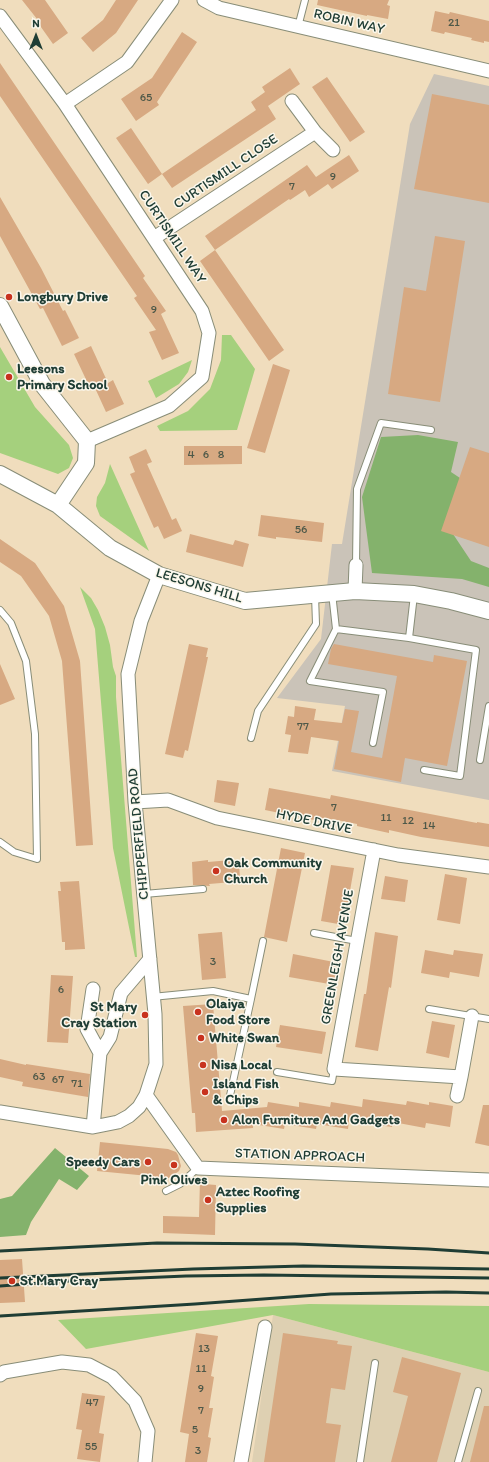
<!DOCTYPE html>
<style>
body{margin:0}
#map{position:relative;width:489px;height:1462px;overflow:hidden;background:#f0ddbd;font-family:Itim,sans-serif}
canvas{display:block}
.north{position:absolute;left:16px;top:16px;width:40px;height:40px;-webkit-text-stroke:3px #fbf7ec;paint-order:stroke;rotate:0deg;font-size:11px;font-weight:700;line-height:16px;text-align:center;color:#1f3d34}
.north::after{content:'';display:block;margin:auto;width:14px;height:18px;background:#1f3d34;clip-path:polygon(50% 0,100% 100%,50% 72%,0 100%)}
</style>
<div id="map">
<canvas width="489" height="1462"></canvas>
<div class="north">N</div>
</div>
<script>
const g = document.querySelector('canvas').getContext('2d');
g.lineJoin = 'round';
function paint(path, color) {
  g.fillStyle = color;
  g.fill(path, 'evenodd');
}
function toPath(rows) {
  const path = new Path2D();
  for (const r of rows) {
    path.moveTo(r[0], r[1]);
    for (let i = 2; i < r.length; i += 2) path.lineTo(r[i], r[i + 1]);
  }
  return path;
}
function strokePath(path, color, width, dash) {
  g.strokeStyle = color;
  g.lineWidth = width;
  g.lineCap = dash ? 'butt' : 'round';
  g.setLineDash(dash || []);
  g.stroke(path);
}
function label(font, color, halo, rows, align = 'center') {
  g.font = font + ' Itim,sans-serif';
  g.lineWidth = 3;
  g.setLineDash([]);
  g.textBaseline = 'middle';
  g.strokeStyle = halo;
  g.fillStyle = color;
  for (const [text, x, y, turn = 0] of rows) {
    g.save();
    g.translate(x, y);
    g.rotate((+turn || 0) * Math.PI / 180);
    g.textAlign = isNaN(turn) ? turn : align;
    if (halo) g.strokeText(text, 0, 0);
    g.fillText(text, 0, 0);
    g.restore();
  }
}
paint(toPath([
 [273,1315,489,1372,489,1462,252,1462]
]), '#ded0b2');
paint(toPath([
 [434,74,489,86,489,800,332,771,345,706,277,698,321,639,332,544,342,544,410,124]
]), '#cac3b8');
paint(toPath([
 [222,335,231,335,255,369,237,430,160,431,157,426,188,411,210,389,221,360],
 [0,347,35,407,69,445,73,458,69,468,58,474,0,453],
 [192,360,188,372,179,384,156,398,148,381],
 [110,464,149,551,100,516,96,506,97,497,105,483],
 [80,587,91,598,98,610,105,627,110,645,113,667,116,676,116,697,137,957,135,957,113,848,95,629],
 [309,1304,489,1306,489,1372,273,1315,86,1349,58,1320]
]), '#a5d07d');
paint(toPath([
 [418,435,458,442,451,472,463,480,453,534,471,561,489,568,489,587,462,579,372,573,362,497,381,437],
 [55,1148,89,1176,77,1190,59,1179,31,1222,26,1235,0,1237,0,1199,12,1196]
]), '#84b26c');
paint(toPath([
 [22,0,45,0,68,33,53,44,36,20,37,19],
 [116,0,138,0,116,33,93,52,81,38,103,20],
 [318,0,389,0,387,5,390,6,388,19,367,15,367,16,317,5],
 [435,11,449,14,450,12,489,21,489,42,484,41,484,43,471,40,472,38,445,32,444,34,431,31],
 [182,32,197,42,157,102,159,105,136,121,121,99,152,78],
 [0,63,145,276,143,278,166,311,161,314,179,353,162,360,149,332,156,330,134,298,137,296,0,96],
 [290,68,300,84,268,106,276,119,172,188,162,174,148,184,116,138,131,128,162,174,256,110,251,102,265,92,262,87],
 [327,77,365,132,350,142,312,87],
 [432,94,489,105,489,203,414,189],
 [349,155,359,171,332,189,328,184,309,197,305,190,290,200,289,199,215,250,284,350,269,361,200,261,215,250,205,236,307,165,316,177],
 [0,197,41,268,63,311,65,310,79,338,62,346,43,308,40,309,0,236],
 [435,236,465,241,440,402,388,394,404,287,426,291],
 [91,346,108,383,113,380,124,404,106,412,95,388,91,390,74,354],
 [273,364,290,370,265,453,247,448],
 [184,446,242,446,242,464,184,465],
 [470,447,489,453,489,547,441,531],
 [146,449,152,462,147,464,172,520,176,518,182,531,164,539,158,526,154,528,130,474,135,472,129,457],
 [261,515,324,523,322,542,276,537,276,539,258,536],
 [190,534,233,545,235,540,249,544,243,567,186,552],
 [0,539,35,563,64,606,80,661,93,845,76,846,62,661,49,616,21,576,0,562],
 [189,644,208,648,206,657,208,657,188,751,185,750,183,758,165,754],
 [334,644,433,662,434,655,467,661,447,766,405,758,401,782,334,769,339,741,311,737,308,754,288,752,291,735,285,734,288,716,294,717,295,706,316,709,314,720,342,723,345,709,359,711,351,752,382,758,397,676,328,664,331,649],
 [0,664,15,699,0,705],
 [217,780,239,783,235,806,214,802],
 [269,788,330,799,331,795,477,823,477,822,489,824,489,847,421,837,389,830,389,833,357,826,357,824,337,820,315,817,314,820,265,810],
 [281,848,305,853,287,942,264,937],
 [208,860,208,862,231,860,231,862,239,861,240,880,233,881,233,882,209,884,210,886,193,885,192,862],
 [331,865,354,868,344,925,321,921],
 [445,874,467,878,460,924,437,920],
 [385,876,408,880,405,902,381,899],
 [79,881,85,949,65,950,65,942,62,942,58,891,61,891,60,882],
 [222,932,226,978,202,980,198,934],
 [375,932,398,936,391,988,389,987,378,1051,355,1047,364,994,366,994],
 [425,950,453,955,454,950,483,954,479,977,450,972,449,978,421,973],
 [293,954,339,963,335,985,289,977],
 [51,975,73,976,68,1043,47,1042],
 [213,1004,222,1111,267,1107,268,1102,299,1107,299,1102,330,1107,331,1102,362,1107,363,1099,406,1105,407,1101,429,1105,429,1102,453,1106,450,1127,426,1123,425,1128,393,1122,392,1127,349,1121,348,1129,317,1124,316,1129,285,1124,284,1129,253,1124,253,1128,196,1132,195,1113,192,1113,183,1006],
 [432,1021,455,1025,449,1058,426,1053],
 [280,1025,326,1032,322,1054,276,1047],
 [0,1059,26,1065,26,1064,90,1074,88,1097,22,1086,23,1082,0,1077],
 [483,1105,489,1105,489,1146,475,1143],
 [100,1142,168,1149,176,1152,178,1155,181,1166,179,1171,169,1178,97,1171],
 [200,1180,204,1184,216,1185,215,1235,163,1233,163,1216,199,1217],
 [22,1259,25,1302,0,1303,0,1260],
 [196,1333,218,1336,211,1376,214,1377,209,1408,213,1408,208,1437,211,1438,207,1462,185,1462,189,1434,180,1432],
 [283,1333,338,1341,337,1344,352,1346,345,1390,331,1388,326,1423,341,1425,335,1462,264,1462],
 [402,1357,461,1373,437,1462,391,1462,408,1396,393,1392],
 [82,1393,105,1396,99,1433,104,1434,100,1462,77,1459,82,1430,76,1429],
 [484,1406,489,1406,489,1462,470,1462]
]), '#d7a982');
const service = toPath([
 [298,27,305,0],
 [356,565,357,489,381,423,431,430],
 [332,593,336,629,310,681,383,692,373,743],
 [414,595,409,638,476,650,460,776,424,770],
 [0,610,11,623,26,661,35,734,37,859,14,852,0,842],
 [336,629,409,638],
 [251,738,258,711,316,624,315,595],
 [480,760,489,706],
 [144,894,203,889],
 [314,933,357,941],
 [152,997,213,991,251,999,229,1100],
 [251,999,263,941],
 [429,1009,489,1019],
 [277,1072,332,1081,334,1069],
 [166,1191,180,1184,198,1168],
 [360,1462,375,1363],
 [458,1462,478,1391]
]);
const minor = toPath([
 [204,0,219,8,489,71],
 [0,16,65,104,202,311,209,333,202,377,169,406,87,441],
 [292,101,315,132,333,150],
 [65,104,127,62,172,0],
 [154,238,315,132],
 [355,591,356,565],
 [135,802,168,800,217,818,398,855,489,867],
 [374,850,334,1069,461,1077,472,1016],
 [93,989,87,1029,100,1053],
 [146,1095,198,1168,489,1180],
 [457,1096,461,1077],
 [0,1112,93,1127,118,1122,129,1116,139,1107,146,1095,156,1064,155,1014,135,802,128,674,141,621,159,575],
 [93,1127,100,1053,110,1037,121,993,150,959],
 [0,1375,4,1372,62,1362,89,1365,112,1377,135,1401,148,1431,145,1462],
 [241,1462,265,1327]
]);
const tertiary = toPath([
 [0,306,42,384,87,441,86,463,58,505],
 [0,474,58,505,110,548,159,575,245,601,355,591,414,594,451,601,489,611]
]);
strokePath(service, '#888d78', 8);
strokePath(minor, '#888d78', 15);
strokePath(tertiary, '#888d78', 18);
strokePath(service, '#fff', 6);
strokePath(minor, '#fff', 13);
strokePath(tertiary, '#fff', 16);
strokePath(toPath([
 [0,1251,157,1243,295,1244,428,1249,489,1253],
 [0,1278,193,1269,303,1266,489,1269],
 [0,1286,68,1281,186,1276,264,1275,489,1278],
 [0,1316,195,1304,331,1294,446,1292,489,1293]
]), '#1f3d34', 3);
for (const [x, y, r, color] of [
 [9,297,4,"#c8321e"],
 [9,377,4,"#c8321e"],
 [216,871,4,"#c8321e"],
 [198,1012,4,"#c8321e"],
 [145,1015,4,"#c8321e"],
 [201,1038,4,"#c8321e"],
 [203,1065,4,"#c8321e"],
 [205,1092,4,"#c8321e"],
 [224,1120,4,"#c8321e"],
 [148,1162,4,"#c8321e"],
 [174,1165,4,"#c8321e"],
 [208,1200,4,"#c8321e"],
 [12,1281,4,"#c8321e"]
]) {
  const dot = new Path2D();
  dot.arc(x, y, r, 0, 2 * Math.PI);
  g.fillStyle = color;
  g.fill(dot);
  strokePath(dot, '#fbf7ec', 1.5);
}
label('12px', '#4d5848', null, [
 ["21",454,23],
 ["65",146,98],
 ["9",333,177],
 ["7",292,187],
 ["9",154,310],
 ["4",191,455],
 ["6",206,455],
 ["8",221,455],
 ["56",301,530],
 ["77",303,727],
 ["7",334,808],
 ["11",386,818],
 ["12",408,821],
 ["14",429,826],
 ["3",213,962],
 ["6",61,990],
 ["63",39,1077],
 ["67",58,1080],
 ["71",77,1084],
 ["13",204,1349],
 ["11",201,1369],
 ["9",201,1389],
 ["47",92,1403],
 ["7",201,1411],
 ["5",195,1430],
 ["55",91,1447],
 ["3",198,1451]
]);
label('14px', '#1f3d34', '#fbf7ec', [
 ["ROBIN WAY",349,22,13],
 ["CURTISMILL CLOSE",226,172,-34],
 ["CURTISMILL WAY",172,237,56],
 ["LEESONS HILL",199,586,17],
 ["HYDE DRIVE",314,822,12],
 ["CHIPPERFIELD ROAD",139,834,-95],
 ["GREENLEIGH AVENUE",338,957,-80],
 ["STATION APPROACH",300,1156,2]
]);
label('bold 14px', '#1f3d34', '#fbf7ec', [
 ["Longbury Drive",17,297],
 ["Leesons",17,369],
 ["Primary School",17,385],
 ["Oak Community",224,863],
 ["Church",224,879],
 ["Olaiya",206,1004],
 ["Food Store",206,1020],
 ["St Mary",137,1007,"right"],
 ["Cray Station",137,1023,"right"],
 ["White Swan",209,1038],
 ["Nisa Local",211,1065],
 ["Island Fish",213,1084],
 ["& Chips",213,1100],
 ["Alon Furniture And Gadgets",232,1120],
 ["Speedy Cars",140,1162,"right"],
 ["Pink Olives",174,1180,"center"],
 ["Aztec Roofing",216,1192],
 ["Supplies",216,1208],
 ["St Mary Cray",20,1281]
], 'left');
</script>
